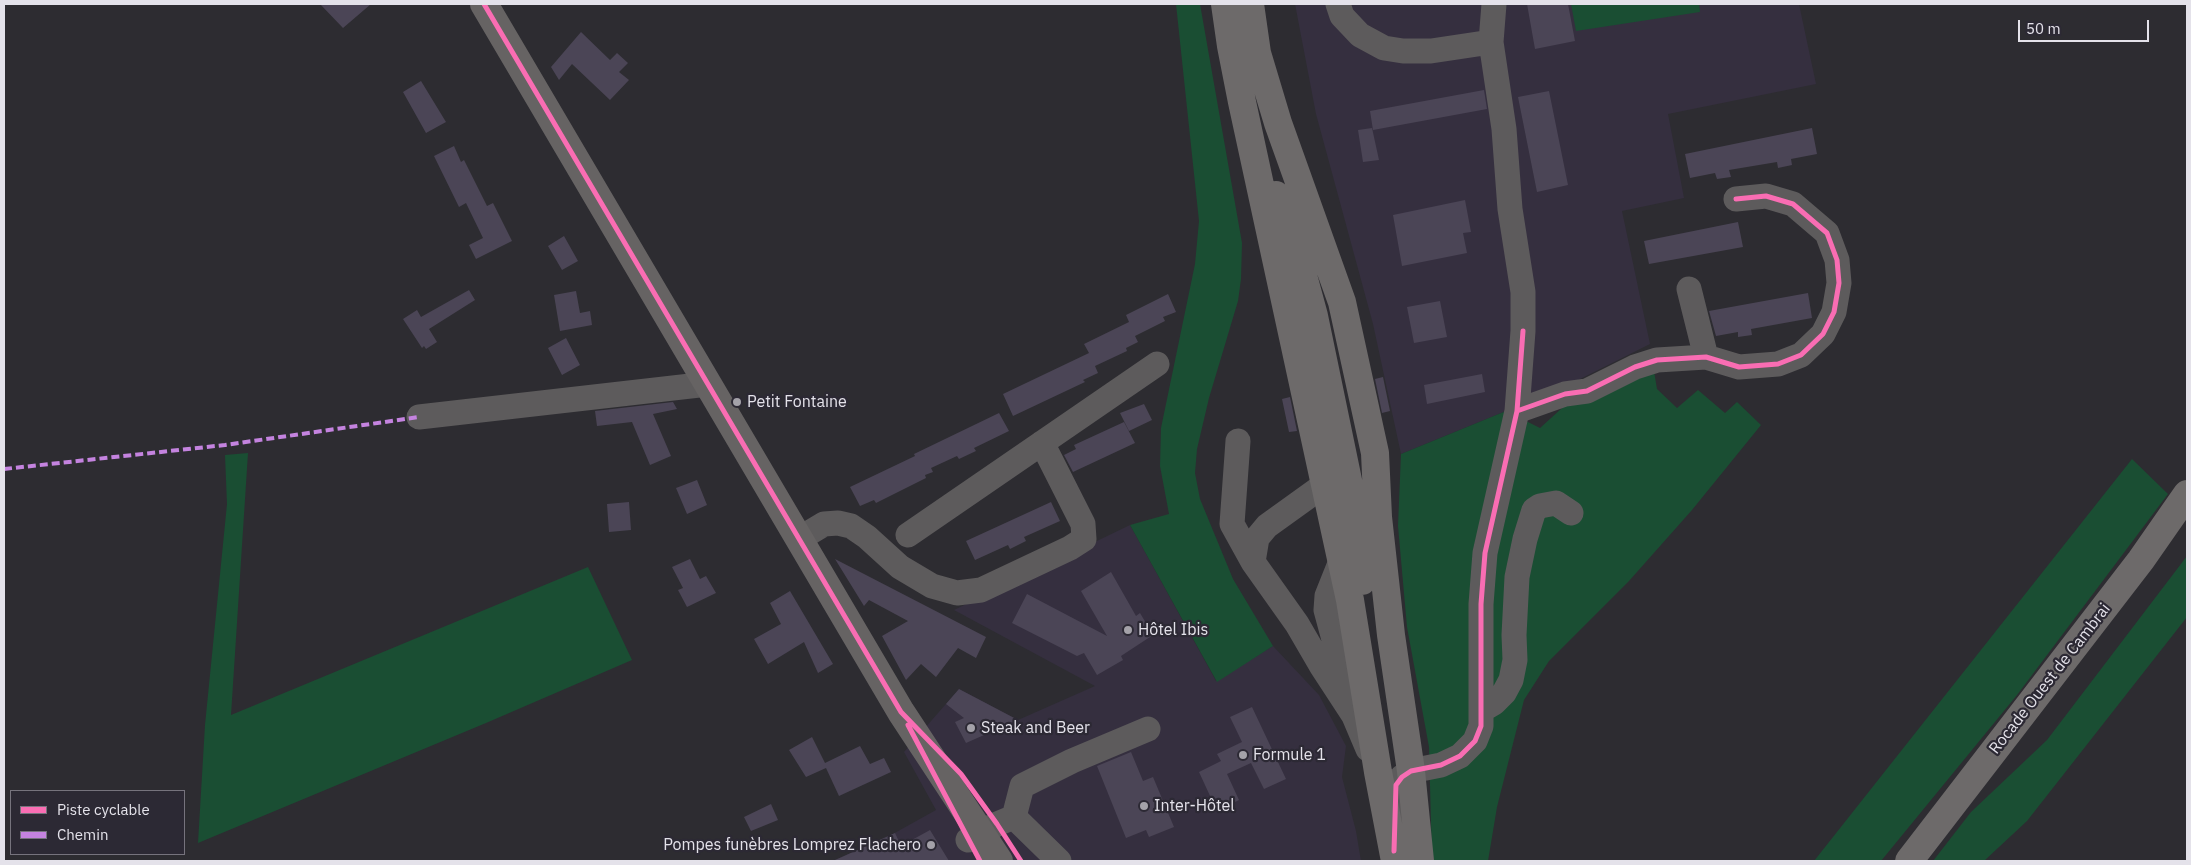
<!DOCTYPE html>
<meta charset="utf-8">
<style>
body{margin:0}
#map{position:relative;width:2191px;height:865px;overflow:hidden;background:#2d2c31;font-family:"IBM Plex Sans",sans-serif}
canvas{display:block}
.frame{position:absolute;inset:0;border:5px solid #e4e2ea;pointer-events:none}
.legend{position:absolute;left:10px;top:790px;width:175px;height:65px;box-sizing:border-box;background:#2c2934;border:1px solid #76737d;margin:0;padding:6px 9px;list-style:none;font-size:15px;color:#e4e2ea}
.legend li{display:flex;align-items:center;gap:10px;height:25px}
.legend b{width:25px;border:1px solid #76737d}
.scale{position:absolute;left:2018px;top:20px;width:131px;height:22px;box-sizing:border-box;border:2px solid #e4e2ea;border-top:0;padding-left:6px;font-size:15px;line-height:18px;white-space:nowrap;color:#e4e2ea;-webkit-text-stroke:4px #2c2934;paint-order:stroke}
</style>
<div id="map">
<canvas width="2191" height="865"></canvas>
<div class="frame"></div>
<ul class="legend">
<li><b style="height:6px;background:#f96db3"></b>Piste cyclable</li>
<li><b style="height:6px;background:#c483df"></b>Chemin</li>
</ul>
<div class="scale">50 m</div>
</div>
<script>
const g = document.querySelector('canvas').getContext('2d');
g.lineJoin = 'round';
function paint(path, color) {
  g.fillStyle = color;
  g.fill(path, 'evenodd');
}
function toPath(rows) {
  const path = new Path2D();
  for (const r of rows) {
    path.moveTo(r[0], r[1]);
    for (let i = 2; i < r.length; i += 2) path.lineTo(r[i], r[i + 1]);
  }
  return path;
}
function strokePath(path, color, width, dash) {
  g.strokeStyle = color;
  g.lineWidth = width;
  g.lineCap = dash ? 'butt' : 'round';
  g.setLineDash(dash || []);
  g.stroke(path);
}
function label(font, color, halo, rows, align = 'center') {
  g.font = font + ' "IBM Plex Sans",sans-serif';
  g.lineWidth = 4.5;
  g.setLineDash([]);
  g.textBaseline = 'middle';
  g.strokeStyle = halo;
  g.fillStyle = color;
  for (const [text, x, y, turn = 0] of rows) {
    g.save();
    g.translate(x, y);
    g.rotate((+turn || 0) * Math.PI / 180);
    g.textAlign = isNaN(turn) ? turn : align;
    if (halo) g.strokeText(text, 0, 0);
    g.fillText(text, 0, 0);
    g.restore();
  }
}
paint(toPath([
 [1295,4,1799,4,1816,84,1668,114,1684,198,1622,211,1650,344,1560,389,1401,454,1373,324,1316,114],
 [1130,525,1216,681,1273,646,1319,695,1346,746,1342,777,1356,831,1361,861,949,861,947,859,943,861,832,861,882,840,936,810,904,752,959,689,1018,720,1095,686,954,610]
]), '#352f3f');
paint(toPath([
 [1176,4,1200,4,1242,243,1241,279,1238,301,1209,398,1197,449,1195,473,1200,499,1233,579,1273,646,1217,682,1130,525,1169,514,1160,466,1161,428,1195,264,1199,221],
 [1571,4,1699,4,1700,12,1576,31],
 [1653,365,1657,389,1677,408,1698,390,1725,413,1737,402,1761,425,1692,510,1629,581,1549,661,1524,700,1497,807,1488,861,1432,861,1429,747,1407,627,1398,526,1401,454,1506,411,1540,428,1572,399],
 [248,453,231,715,588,567,632,660,486,723,198,843,205,725,227,504,225,455],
 [2132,459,2168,494,2017,695,1881,861,1814,861],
 [2187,556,2187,617,2027,821,1984,861,1933,861,1971,812,2047,740]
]), '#1a4e33');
paint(toPath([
 [320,4,371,4,343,28],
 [1527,4,1568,4,1575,41,1535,49],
 [581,32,610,60,617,53,628,63,619,72,629,80,610,100,572,64,559,80,551,67],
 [421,81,446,122,426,133,403,92],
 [1484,90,1487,109,1373,130,1370,111],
 [1549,91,1568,185,1537,192,1518,97],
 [1372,128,1379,160,1363,162,1358,130],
 [1812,128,1817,154,1791,159,1792,165,1778,168,1777,162,1729,170,1731,177,1717,179,1715,173,1690,178,1685,154],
 [454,146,461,162,464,160,487,206,493,203,512,241,476,259,469,245,483,238,466,203,459,207,434,156],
 [1465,200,1471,232,1463,233,1467,253,1402,266,1393,215],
 [1738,222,1743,247,1649,264,1644,241],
 [564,236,578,261,562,270,548,246],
 [469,290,475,300,429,329,437,342,426,349,424,346,422,348,403,319,417,310,421,317],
 [576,291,580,313,590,311,592,325,560,331,554,295],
 [1808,293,1812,318,1751,329,1752,335,1738,337,1738,332,1716,336,1709,311],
 [1168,294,1176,312,1163,317,1165,321,1135,336,1138,342,1126,348,1127,351,1095,366,1098,373,1083,380,1085,382,1013,416,1003,394,1089,353,1084,344,1129,322,1126,315],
 [1440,301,1447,337,1414,343,1407,307],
 [566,338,580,365,562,375,548,348],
 [1482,374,1485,392,1427,404,1424,385],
 [1383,377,1390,411,1382,413,1375,379],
 [1290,397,1297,431,1289,432,1282,399],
 [673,402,677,409,653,414,671,456,650,465,632,422,597,426,595,411],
 [1144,404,1152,420,1129,431,1120,413],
 [999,413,1009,431,974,448,976,451,959,459,957,456,931,468,933,472,925,475,926,478,876,503,874,500,860,506,850,487,915,456,914,454],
 [1124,422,1135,443,1073,472,1064,455,1076,449,1074,445],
 [697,480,707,505,687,514,676,488],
 [629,502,631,530,609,532,607,504],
 [1051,502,1060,521,1024,537,1026,541,1010,549,1008,545,975,560,966,541],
 [690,559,700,579,706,576,716,593,687,607,678,590,683,588,672,567],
 [835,559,986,637,976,658,958,648,936,677,921,664,906,680,882,636,908,621,869,600,864,606],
 [1111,572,1136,616,1140,613,1153,635,1121,656,1123,660,1097,675,1084,653,1077,656,1012,623,1027,594,1107,636,1081,591],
 [790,591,833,664,818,673,804,642,768,664,754,639,781,624,770,603],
 [959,689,1018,720,966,743,955,722,964,718,946,704],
 [1252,707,1286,779,1264,789,1251,763,1227,774,1239,800,1217,811,1199,772,1221,761,1217,754,1242,742,1230,717],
 [812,737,825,763,860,746,870,764,884,758,891,772,839,796,826,768,806,777,789,750],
 [1131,752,1143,781,1153,777,1174,827,1149,837,1146,830,1126,838,1097,766],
 [771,804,778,820,751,831,744,817],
 [930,830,949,861,833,861,895,833,901,846]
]), '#4b4556');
strokePath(toPath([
 [1338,4,1342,16,1360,35,1384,48,1403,51,1431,51,1491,42],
 [1689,289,1706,357],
 [1517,411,1565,394,1587,391,1635,367,1657,360,1706,357,1739,367,1778,364,1801,355,1823,334,1834,312,1839,283,1837,260,1827,233,1793,204,1766,196,1736,199],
 [419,417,708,384],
 [1238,441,1232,524,1253,562,1297,624,1322,667,1354,716,1368,749],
 [908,535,1157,364],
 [799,539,824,524,838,523,851,526,867,537,900,567,932,586,957,593,981,590,1070,548,1084,539,1083,524,1042,443],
 [1341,561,1327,596,1326,610,1349,695],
 [1253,562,1257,538,1267,526,1324,485],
 [1482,710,1494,703,1504,693,1511,680,1515,660,1514,635,1517,577,1525,539,1534,510,1540,506,1556,503,1571,513],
 [1014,817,1022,786,1072,761,1148,729],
 [1395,826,1396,785,1402,777,1411,771,1441,765,1460,756,1475,741,1481,726,1481,604,1485,553,1517,411,1523,331,1523,292,1510,209,1504,129,1491,42,1494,4],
 [968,840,997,824,1014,817,1059,861]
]), '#5d5b5c', 25);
strokePath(toPath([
 [484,4,901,712,999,861]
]), '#666363', 28);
strokePath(toPath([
 [1225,4,1231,46,1242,102,1350,600,1378,772,1395,861],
 [1250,4,1257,53,1278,123,1342,302,1375,453,1378,517,1391,635,1411,771,1420,861],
 [1276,195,1295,246,1314,316,1349,485,1362,581],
 [1909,861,2141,560,2187,494]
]), '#6d6a6a', 28);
strokePath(toPath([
 [4,469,225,445,419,417]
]), '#c483df', 4, [8, 4]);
strokePath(toPath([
 [484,4,901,712,961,774,997,824,1021,861],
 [1517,411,1565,394,1587,391,1635,367,1657,360,1706,357,1739,367,1778,364,1801,355,1823,334,1834,312,1839,283,1837,260,1827,233,1793,204,1766,196,1736,199],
 [908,725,980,861],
 [1394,851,1396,785,1402,777,1411,771,1441,765,1460,756,1475,741,1481,726,1481,604,1485,553,1517,411,1523,331]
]), '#f96db3', 5);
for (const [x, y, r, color] of [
 [737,402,5,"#a4a2a9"],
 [1128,630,5,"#a4a2a9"],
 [971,728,5,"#a4a2a9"],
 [1243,755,5,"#a4a2a9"],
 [1144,806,5,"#a4a2a9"],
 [931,845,5,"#a4a2a9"]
]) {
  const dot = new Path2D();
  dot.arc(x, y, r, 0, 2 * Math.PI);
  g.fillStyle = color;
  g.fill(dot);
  strokePath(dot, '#2c2934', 2);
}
label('16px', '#e4e2ea', '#2c2934', [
 ["Petit Fontaine",747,402],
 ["Hôtel Ibis",1138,630],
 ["Steak and Beer",981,728],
 ["Formule 1",1253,755],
 ["Inter-Hôtel",1154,806],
 ["Pompes funèbres Lomprez Flachero",921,845,"right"]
], 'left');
label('16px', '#e4e2ea', '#2c2934', [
 ["Rocade Ouest de Cambrai",2050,679,-52]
]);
</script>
